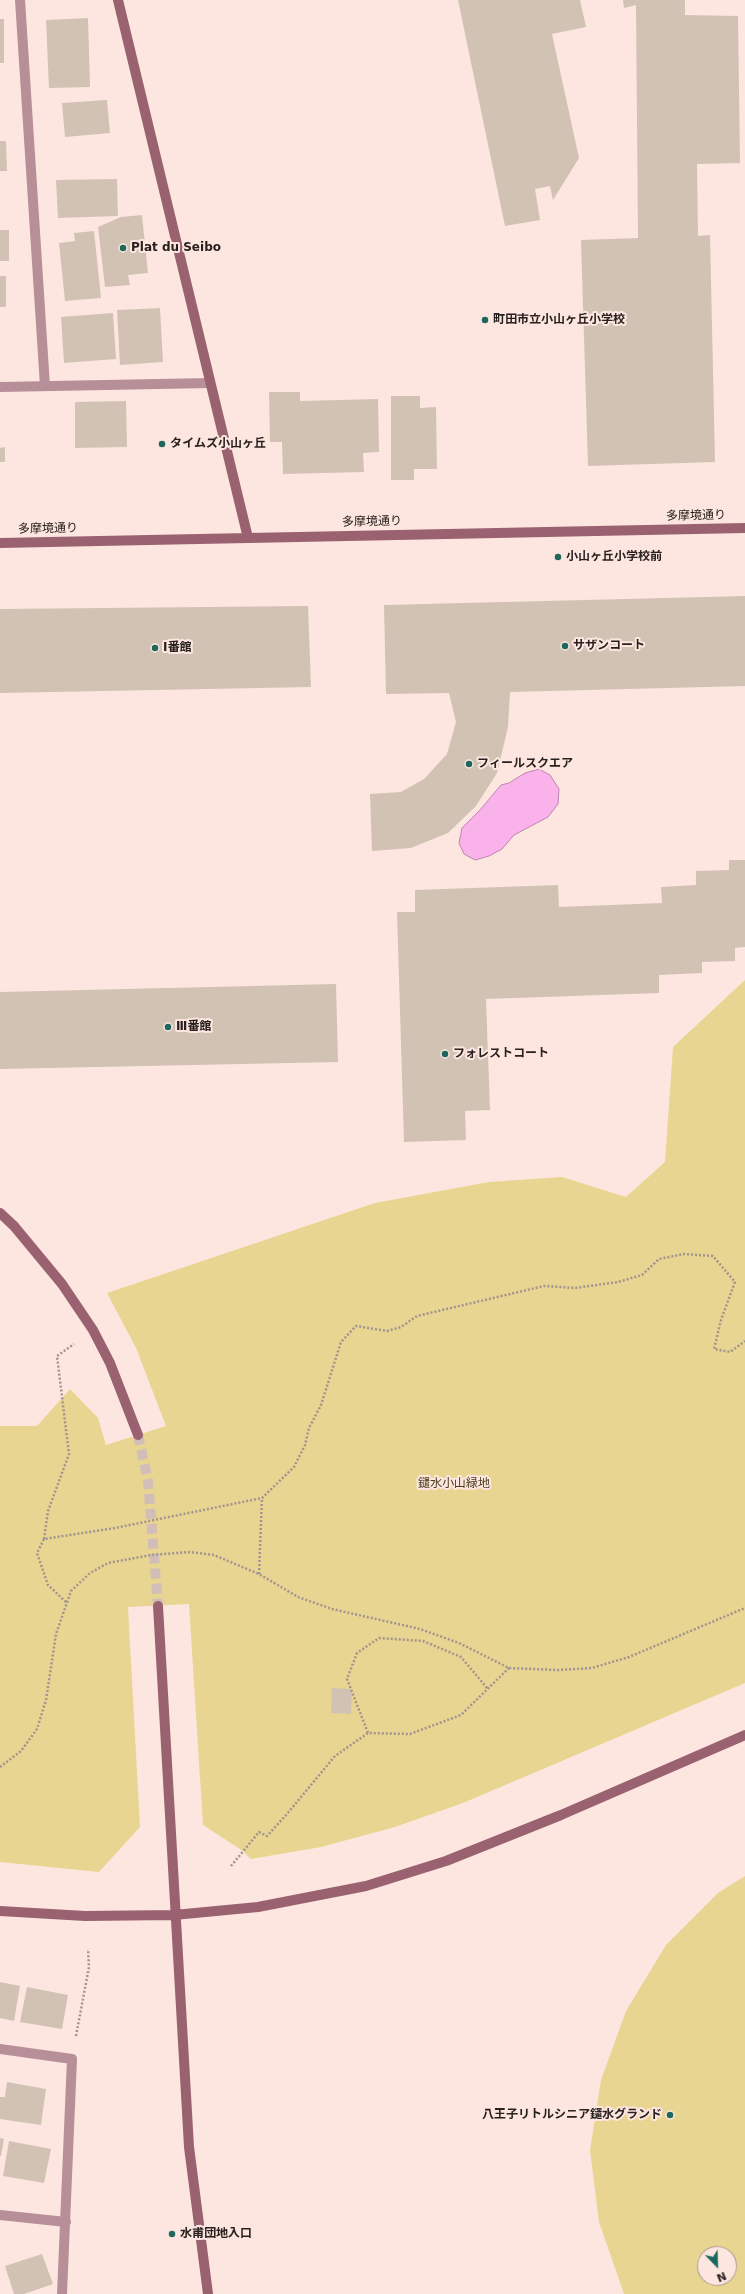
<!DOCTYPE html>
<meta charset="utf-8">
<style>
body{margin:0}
#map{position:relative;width:745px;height:2294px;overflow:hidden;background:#fde6e0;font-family:"DejaVu Sans",sans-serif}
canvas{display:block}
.north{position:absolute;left:697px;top:2246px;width:40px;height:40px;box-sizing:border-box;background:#fde6e0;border:1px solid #a89792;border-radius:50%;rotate:157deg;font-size:11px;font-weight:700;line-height:16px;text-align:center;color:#28201e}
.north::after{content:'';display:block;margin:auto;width:14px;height:18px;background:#1d675f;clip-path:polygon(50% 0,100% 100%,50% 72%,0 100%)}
</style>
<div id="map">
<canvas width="745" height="2294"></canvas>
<div class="north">N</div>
</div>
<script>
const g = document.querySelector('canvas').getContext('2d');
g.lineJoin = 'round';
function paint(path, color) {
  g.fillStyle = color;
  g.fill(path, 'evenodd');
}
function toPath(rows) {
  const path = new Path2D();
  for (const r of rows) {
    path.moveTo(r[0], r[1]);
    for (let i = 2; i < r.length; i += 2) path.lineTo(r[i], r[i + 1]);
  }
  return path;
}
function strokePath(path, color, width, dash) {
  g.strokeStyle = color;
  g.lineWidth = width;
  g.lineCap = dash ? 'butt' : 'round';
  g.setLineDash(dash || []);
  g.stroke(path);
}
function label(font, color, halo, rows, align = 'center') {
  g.font = font + ' "DejaVu Sans","Noto Sans JP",sans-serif';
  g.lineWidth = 4;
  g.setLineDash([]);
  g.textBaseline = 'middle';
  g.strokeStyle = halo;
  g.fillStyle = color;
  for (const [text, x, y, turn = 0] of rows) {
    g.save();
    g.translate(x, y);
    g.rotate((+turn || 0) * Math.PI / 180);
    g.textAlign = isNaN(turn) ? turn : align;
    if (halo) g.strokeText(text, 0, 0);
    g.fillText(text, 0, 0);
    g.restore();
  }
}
paint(toPath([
 [745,980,745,1683,463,1803,395,1827,321,1847,251,1859,243,1851,203,1825,189,1604,128,1607,140,1827,99,1872,0,1862,0,1426,37,1426,70,1389,98,1418,106,1445,166,1426,136,1348,107,1293,375,1203,489,1182,562,1177,626,1197,665,1162,673,1047],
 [745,1876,745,2294,624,2294,599,2222,590,2150,601,2080,626,2011,666,1945,718,1893],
 [705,2254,729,2254,729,2278,705,2278]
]), '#e8d591');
const water = toPath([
 [539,769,550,775,559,789,558,804,548,817,514,835,502,849,489,856,475,860,464,854,459,843,462,828,480,810,501,785,509,783,525,773,539,769]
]);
paint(water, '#fab2eb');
strokePath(water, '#bb86ae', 1);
paint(toPath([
 [458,0,580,0,586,27,552,34,579,158,553,200,550,186,535,189,540,220,505,226],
 [623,0,685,0,685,15,738,16,740,163,697,164,698,236,710,235,715,462,588,466,581,240,638,238,636,5,624,8],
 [88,18,90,87,49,88,46,20],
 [0,19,4,19,4,63,0,63],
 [107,100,110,133,65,137,62,103],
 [0,141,6,141,7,171,0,171],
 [117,179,118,216,58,218,56,180],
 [142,215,148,273,128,275,130,285,105,287,98,227,121,217],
 [0,230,9,230,9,261,0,261],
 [94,231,101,298,65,301,59,243,75,241,74,233],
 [0,276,6,276,6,307,0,307],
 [160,308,163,362,120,365,117,310],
 [113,313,116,359,64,363,61,317],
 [269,392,300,392,300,401,378,399,379,452,363,453,364,472,283,474,282,442,270,442],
 [391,396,420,396,420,408,436,407,437,469,414,469,414,480,391,480],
 [126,401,127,447,75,448,75,402],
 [5,447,5,462,0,462,0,448],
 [745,596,745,686,510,692,508,727,497,773,476,806,448,833,411,848,372,851,370,794,401,792,424,779,447,754,456,722,449,693,386,694,384,605],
 [308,606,311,687,0,693,0,609],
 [729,860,745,860,745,947,735,948,735,961,702,962,702,973,659,975,659,993,486,999,490,1110,465,1111,466,1140,404,1142,397,912,415,912,415,890,558,885,559,907,662,903,661,887,696,885,696,871,729,870],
 [336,984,338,1062,0,1069,0,992],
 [332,1688,352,1689,351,1714,331,1713],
 [0,1982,20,1986,14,2021,0,2018],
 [27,1987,68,1995,62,2029,20,2022],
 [7,2082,46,2089,41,2125,0,2119,0,2097,5,2097],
 [0,2138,4,2139,1,2156,0,2156],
 [9,2141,51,2149,44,2183,3,2176],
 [42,2254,53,2284,24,2294,14,2294,5,2266]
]), '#d2c2b4');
strokePath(toPath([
 [138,1435,148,1481,158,1606]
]), '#d2beb9', 10, [10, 5]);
strokePath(toPath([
 [44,1539,48,1511,69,1454,57,1356,74,1344],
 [259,1574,262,1498],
 [66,1602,48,1585,37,1553,44,1539,115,1528,262,1498,294,1467,305,1445,309,1428,321,1405,341,1342,356,1326,387,1331,401,1327,417,1316,544,1286,575,1288,618,1282,642,1275,659,1259,684,1254,713,1256,735,1282,721,1320,714,1349,730,1352,745,1341],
 [487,1688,461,1657,423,1641,379,1638,357,1653,347,1679,368,1733,410,1734,461,1715,509,1668],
 [0,1767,21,1751,37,1729,46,1700,56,1634,71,1591,90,1573,108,1563,151,1555,190,1552,214,1555,259,1574,298,1597,332,1609,420,1629,459,1643,509,1668,558,1670,592,1668,629,1657,745,1608],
 [231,1866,259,1832,267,1836,287,1814,335,1756,368,1733],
 [76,2036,89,1967,88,1949]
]), '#a3938e', 2.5, [2, 2]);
strokePath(toPath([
 [20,0,45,386],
 [0,387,210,383],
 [0,2049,72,2059,62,2294],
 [0,2215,66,2222]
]), '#b78f98', 10);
strokePath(toPath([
 [118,0,248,538],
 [0,543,745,528],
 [0,1213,14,1226,62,1284,93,1330,110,1363,138,1435],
 [158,1606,189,2147,208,2294],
 [0,1911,85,1916,174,1915,258,1907,366,1886,446,1861,561,1815,745,1735]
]), '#9a6270', 10);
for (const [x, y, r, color] of [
 [123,248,4,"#1d675f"],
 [485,320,4,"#1d675f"],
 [162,444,4,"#1d675f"],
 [558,557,4,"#1d675f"],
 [565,646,4,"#1d675f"],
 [155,648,4,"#1d675f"],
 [469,764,4,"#1d675f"],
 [168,1027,4,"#1d675f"],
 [445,1054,4,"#1d675f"],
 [670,2115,4,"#1d675f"],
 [172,2234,4,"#1d675f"]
]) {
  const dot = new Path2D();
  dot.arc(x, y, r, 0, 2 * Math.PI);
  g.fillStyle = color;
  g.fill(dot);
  strokePath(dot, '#fde6e0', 1.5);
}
label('bold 12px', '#28201e', '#fde6e0', [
 ["Plat du Seibo",131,248],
 ["町田市立小山ヶ丘小学校",493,320],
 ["タイムズ小山ヶ丘",170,444],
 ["小山ヶ丘小学校前",566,557],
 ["サザンコート",573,646],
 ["Ⅰ番館",163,648],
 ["フィールスクエア",477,764],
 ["Ⅲ番館",176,1027],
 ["フォレストコート",453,1054],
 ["八王子リトルシニア鑓水グランド",662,2115,"right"],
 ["水甫団地入口",180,2234]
], 'left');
label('12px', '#28201e', '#fde6e0', [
 ["多摩境通り",696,516,-1],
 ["多摩境通り",372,522,-1],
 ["多摩境通り",48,529,-1]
]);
label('12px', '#483e19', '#fde6e0', [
 ["鑓水小山緑地",454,1484]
]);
</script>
